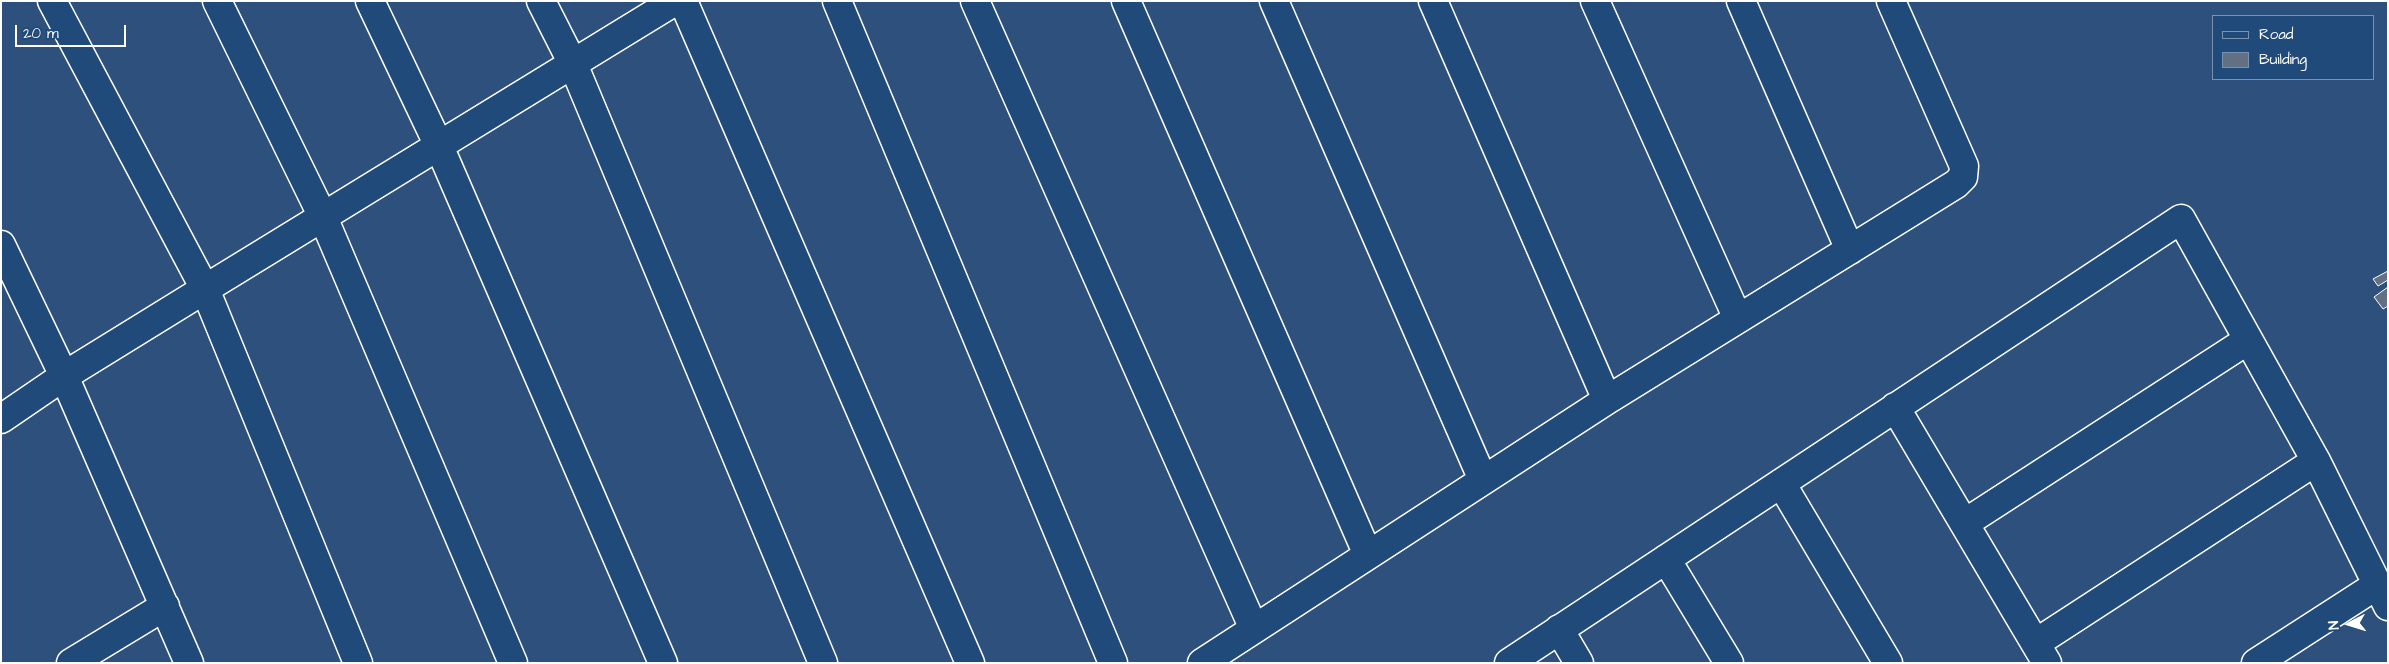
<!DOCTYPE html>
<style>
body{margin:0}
#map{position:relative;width:2389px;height:664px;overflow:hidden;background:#2d517c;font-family:"Architects Daughter",sans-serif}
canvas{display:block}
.frame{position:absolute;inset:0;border:2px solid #fff;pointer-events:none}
.legend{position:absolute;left:2212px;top:15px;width:162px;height:65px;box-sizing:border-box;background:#1f4a7a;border:1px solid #7992af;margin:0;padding:6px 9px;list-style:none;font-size:15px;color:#fff}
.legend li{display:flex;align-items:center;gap:10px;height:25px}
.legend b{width:25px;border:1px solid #7992af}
.north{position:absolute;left:2324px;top:599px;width:50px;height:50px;-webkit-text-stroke:4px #1f4a7a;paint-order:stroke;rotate:265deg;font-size:14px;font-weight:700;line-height:20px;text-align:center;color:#fff}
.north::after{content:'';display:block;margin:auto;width:18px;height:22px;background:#fff;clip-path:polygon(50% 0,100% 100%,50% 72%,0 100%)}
.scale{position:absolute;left:15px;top:25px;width:111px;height:22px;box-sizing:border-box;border:2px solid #fff;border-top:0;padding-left:6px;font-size:15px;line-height:18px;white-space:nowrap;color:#fff;-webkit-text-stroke:4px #1f4a7a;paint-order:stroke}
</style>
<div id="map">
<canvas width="2389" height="664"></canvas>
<div class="frame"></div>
<ul class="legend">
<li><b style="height:6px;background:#1f4a7a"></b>Road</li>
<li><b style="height:14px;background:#636f82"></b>Building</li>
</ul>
<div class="north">N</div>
<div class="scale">20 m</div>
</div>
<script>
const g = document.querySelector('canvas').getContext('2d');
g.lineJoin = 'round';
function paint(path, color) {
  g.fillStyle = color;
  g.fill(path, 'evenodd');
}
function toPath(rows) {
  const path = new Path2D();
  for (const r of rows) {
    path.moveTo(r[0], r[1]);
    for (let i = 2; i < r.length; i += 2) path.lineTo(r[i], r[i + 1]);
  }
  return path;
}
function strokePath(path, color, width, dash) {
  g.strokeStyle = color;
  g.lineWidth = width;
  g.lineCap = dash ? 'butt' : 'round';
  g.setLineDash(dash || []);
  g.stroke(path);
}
const building = toPath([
 [2388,271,2388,280,2378,286,2373,279,2388,271],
 [2388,287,2388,306,2383,309,2374,297,2388,287]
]);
paint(building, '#636f82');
strokePath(building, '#fff', 1);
const street = toPath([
 [52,1,205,289,358,663],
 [217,1,323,217,513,663],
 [370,1,439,146,663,663],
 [541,1,573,64,823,663],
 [683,1,970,663],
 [837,1,1113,663],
 [975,1,1254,629],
 [1126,1,1368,555],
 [1274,1,1483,480],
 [1433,1,1607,400],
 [1595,1,1738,319],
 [1741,1,1850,250],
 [1,245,64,376,189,663],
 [1895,407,2047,663],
 [1,419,64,376,205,289,675,1],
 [1781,483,1888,663],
 [1965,523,2248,340],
 [1666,559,1729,663],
 [1559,629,1579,663],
 [2036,643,2316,461],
 [71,663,165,606],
 [1202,663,1607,400,1956,184,1963,177,1964,166,1891,1],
 [1509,663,2181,219,2316,461,2388,606],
 [2256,663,2377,585]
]);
strokePath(street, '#fff', 31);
strokePath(street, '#1f4a7a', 28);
</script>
